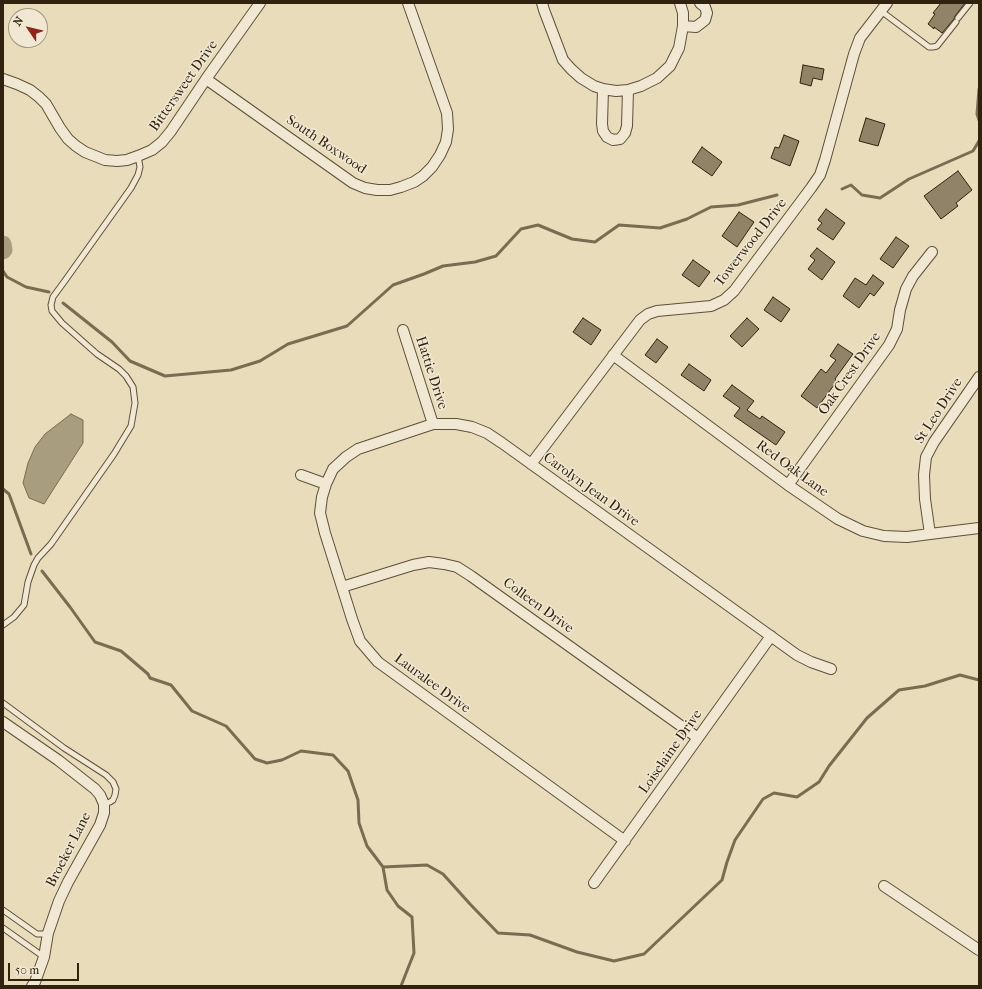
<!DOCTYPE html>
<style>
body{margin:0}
#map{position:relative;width:982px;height:989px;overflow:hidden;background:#e8dcbb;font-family:"IM FELL French Canon",serif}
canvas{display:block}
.frame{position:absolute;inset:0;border:4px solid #30220e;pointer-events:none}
.north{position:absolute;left:8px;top:8px;width:40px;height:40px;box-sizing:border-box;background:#f0e8d3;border:1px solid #a39984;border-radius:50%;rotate:305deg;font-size:11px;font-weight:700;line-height:16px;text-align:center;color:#30220e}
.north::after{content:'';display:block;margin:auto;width:14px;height:18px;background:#8f2418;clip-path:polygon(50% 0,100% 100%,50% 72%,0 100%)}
.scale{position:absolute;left:8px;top:963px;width:71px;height:18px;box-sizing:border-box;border:2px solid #30220e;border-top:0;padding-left:5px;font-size:12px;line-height:14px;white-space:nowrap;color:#30220e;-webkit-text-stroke:3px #f0e8d3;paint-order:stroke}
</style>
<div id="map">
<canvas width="982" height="989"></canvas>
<div class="frame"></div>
<div class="north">N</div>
<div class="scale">50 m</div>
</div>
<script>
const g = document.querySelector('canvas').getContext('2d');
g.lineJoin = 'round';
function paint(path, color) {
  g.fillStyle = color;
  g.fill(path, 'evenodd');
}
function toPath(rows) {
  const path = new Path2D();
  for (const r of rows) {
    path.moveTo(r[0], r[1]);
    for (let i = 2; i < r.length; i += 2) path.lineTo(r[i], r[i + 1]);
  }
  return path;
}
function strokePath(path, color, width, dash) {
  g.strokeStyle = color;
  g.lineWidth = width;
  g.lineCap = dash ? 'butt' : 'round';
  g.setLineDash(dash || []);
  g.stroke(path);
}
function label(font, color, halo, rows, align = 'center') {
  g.font = font + ' "IM FELL French Canon",serif';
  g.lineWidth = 3;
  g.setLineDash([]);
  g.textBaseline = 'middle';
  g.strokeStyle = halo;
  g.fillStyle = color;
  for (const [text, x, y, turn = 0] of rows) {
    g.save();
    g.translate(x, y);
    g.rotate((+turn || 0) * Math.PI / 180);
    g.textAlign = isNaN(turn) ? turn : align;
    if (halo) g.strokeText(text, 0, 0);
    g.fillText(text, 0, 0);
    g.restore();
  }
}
const water = toPath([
 [71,414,83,420,83,443,44,504,29,498,23,483,28,463,35,447,45,434,71,414]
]);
paint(water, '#a99d80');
strokePath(water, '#796c52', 1);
strokePath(toPath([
 [979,89,977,114,979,120],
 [842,189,851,185,862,195,880,198,909,179,973,151,979,141],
 [3,271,7,277,26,287,49,292],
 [63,303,112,342,130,361,165,376,231,370,260,361,288,344,347,326,393,285,424,274,443,266,475,262,496,256,521,229,538,225,572,239,595,242,619,225,660,228,687,219,711,207,738,205,777,195],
 [3,489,9,494,31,554],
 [42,571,70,607,95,642,121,651,148,674,150,678,171,685,192,711,226,726,255,759,267,763,282,760,301,751,333,755,348,771,358,800,359,823,367,846,383,867,387,890,398,906,412,917,414,953,401,986],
 [383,867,427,865,443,874,470,904,498,933,530,935,577,952,614,961,644,954,722,880,727,862,735,840,763,799,774,793,797,797,819,782,829,766,867,718,899,690,925,686,960,675,979,680]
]), '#796c52', 3);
strokePath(toPath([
 [3,244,4,250,3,251]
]), '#a99d80', 17);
const building = toPath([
 [941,3,965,3,955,16,954,19,942,33,934,27,934,29,928,24,935,14,933,13,941,3],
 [803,65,824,69,822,80,813,78,811,86,800,83,803,65],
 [866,118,885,124,878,146,859,141,866,118],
 [784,135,799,141,790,166,771,158,775,147,779,148,784,135],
 [702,147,722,162,712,176,692,162,702,147],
 [958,171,972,190,956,203,958,206,941,219,924,196,958,171],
 [826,209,845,223,833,240,817,229,822,223,818,220,826,209],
 [739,212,754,222,737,247,722,236,739,212],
 [896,237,909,246,893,268,880,259,896,237],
 [817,248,835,262,822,280,808,269,815,260,810,256,817,248],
 [693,260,710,272,699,287,682,275,693,260],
 [873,275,884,283,874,296,870,293,859,308,843,296,855,278,866,285,873,275],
 [773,297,790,309,781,322,764,310,773,297],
 [583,318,601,330,591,345,573,332,583,318],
 [747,318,759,329,742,347,730,336,747,318],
 [657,339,668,347,656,363,645,355,657,339],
 [838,344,853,354,835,379,837,381,817,408,801,396,821,369,826,373,836,360,830,356,838,344],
 [689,364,711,380,704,391,681,375,689,364],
 [732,385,754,401,747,410,760,419,762,416,785,432,776,445,734,416,740,408,723,396,732,385]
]);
paint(building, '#908368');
strokePath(building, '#30220e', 1);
const service = toPath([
 [881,11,929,47,933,47,937,46,956,22],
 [958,18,970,3],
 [3,625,14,617,24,605,28,582,34,565,38,558,51,544,114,454,131,426,135,403,133,387,126,376,119,369,97,354,62,323,52,311,51,305,53,297,64,282,131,188,138,175,140,167,138,156],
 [3,703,64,748,106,775,113,782,116,789,115,795,113,800,110,802,104,804],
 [3,910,37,934,47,934],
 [3,928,44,957]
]);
const minor = toPath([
 [542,3,544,10,563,60,571,69,581,78,594,86,603,89,616,91,628,90,641,86,657,78,670,66,679,48,683,26,683,13,680,3],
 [683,26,696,27,705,20,707,13,705,7,700,3],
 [3,79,17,84,30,90,39,97,46,104,60,128,68,139,76,146,85,152,105,160,117,161,127,160,138,156,152,150,162,142,171,131,206,79,260,3],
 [206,79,353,183,365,188,377,190,390,190,401,187,414,182,423,176,432,167,440,155,446,142,448,129,447,113,408,3],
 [603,89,602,124,603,131,607,137,613,140,620,139,625,133,627,126,628,90],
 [403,330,433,424],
 [613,355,788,485,838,519,863,531,884,536,907,537,930,534,979,528],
 [531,464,640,320,648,314,657,311,711,306,724,300,734,291,811,188,820,175,825,160,854,54,860,38,887,3],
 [301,475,326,484],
 [788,485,889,345,897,329,900,310,906,289,913,276,932,252],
 [930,534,925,499,924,475,926,457,934,442,979,377],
 [342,587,413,565,429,562,444,564,457,567,471,576,698,738],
 [3,722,58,760,95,789,100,795,104,804,104,813,100,825,68,882,59,901,48,933,44,957,35,982,32,986],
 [625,841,378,662,360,641,352,619,342,587,325,533,320,513,322,497,326,484,333,469,346,457,358,449,433,424,456,424,472,427,487,433,502,443,797,655,811,662,831,669],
 [594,883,771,636],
 [884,886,979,950]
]);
strokePath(service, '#5e5039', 7);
strokePath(minor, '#5e5039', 12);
strokePath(service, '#f0e8d3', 5);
strokePath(minor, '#f0e8d3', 10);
label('14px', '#30220e', '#f0e8d3', [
 ["Bittersweet Drive",184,86,-55],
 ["South Boxwood",326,145,34],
 ["Towerwood Drive",751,243,-52],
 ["Hattie Drive",431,373,72],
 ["Oak Crest Drive",850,374,-55],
 ["St Leo Drive",939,411,-57],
 ["Red Oak Lane",792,469,36],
 ["Carolyn Jean Drive",591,490,36],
 ["Colleen Drive",538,606,36],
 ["Lauralee Drive",432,684,36],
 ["Loiselaine Drive",671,752,-55],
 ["Broeker Lane",69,850,-63]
]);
</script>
